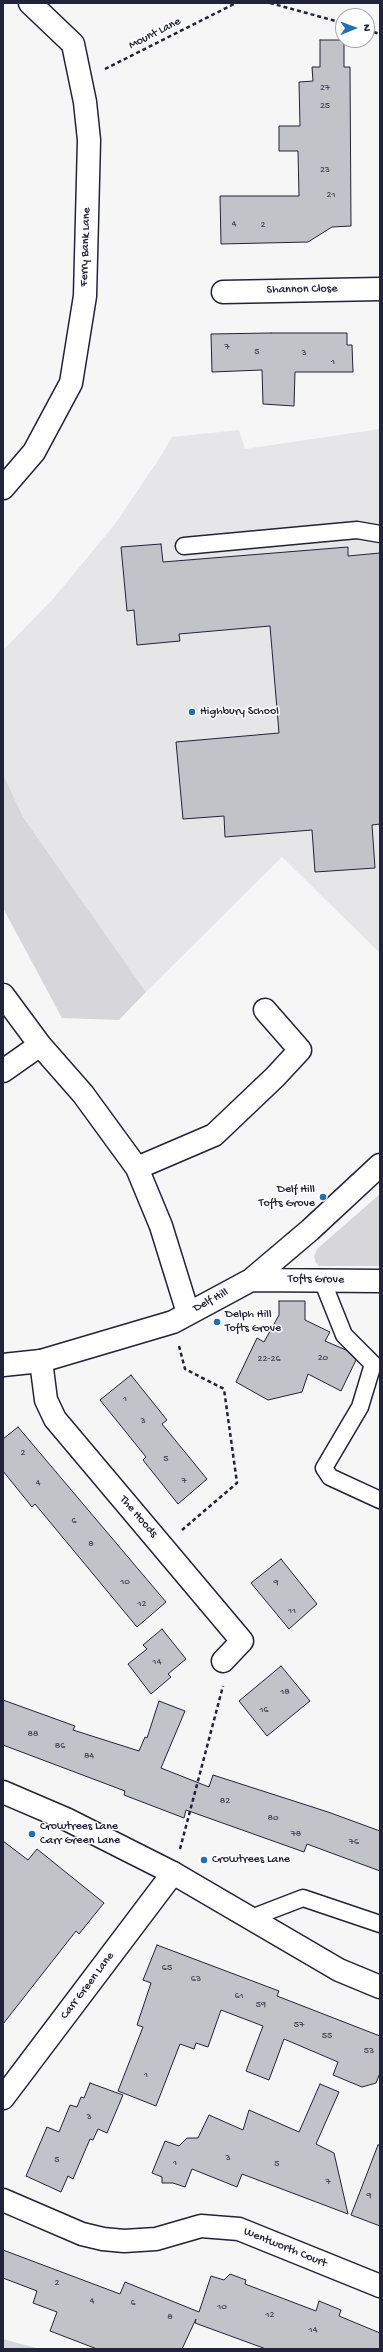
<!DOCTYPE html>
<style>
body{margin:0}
#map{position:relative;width:383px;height:2352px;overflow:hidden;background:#f6f6f7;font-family:"Gochi Hand",sans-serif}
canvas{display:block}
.frame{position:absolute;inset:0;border:4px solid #22223b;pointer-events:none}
.north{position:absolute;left:335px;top:8px;width:40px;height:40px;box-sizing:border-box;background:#fff;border:1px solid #a7a7b1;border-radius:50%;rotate:89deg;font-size:11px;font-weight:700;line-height:16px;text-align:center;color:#22223b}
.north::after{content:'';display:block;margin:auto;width:14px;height:18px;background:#1f6fb2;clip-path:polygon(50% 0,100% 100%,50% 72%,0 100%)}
</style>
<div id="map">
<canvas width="383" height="2352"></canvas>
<div class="frame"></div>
<div class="north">N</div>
</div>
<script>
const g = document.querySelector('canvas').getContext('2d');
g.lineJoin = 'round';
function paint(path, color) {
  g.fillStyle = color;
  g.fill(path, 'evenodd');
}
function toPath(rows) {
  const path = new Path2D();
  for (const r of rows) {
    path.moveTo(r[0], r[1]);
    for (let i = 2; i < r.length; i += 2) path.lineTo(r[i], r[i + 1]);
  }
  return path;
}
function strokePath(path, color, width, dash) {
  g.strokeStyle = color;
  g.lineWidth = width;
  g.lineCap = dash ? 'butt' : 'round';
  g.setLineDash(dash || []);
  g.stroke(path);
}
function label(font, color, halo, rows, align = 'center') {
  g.font = font + ' "Gochi Hand",sans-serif';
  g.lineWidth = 3;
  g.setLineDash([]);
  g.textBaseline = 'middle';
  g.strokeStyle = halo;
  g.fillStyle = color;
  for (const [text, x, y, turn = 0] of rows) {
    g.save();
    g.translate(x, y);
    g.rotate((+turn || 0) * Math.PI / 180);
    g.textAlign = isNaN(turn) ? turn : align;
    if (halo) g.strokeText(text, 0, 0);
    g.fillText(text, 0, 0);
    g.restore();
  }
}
paint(toPath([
 [380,429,380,953,282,857,146,992,23,817,3,774,3,650,53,599,115,524,159,459,172,437,239,430,245,449]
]), '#e6e6e9');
paint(toPath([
 [3,774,23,817,146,992,119,1020,62,1018,3,908],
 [380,1194,380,1266,319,1266,316,1263,314,1257,317,1249],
 [3,2339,40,2349,3,2349]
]), '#d7d7db');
const building = toPath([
 [320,40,344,40,344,67,350,67,351,226,332,227,308,242,221,244,220,196,299,196,298,151,279,151,279,126,300,126,299,82,313,81,312,67,320,67,320,40],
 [271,333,347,333,347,345,352,345,353,372,295,372,294,406,263,404,262,370,212,372,211,334,271,333],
 [161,544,163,562,348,547,348,556,380,553,380,824,372,825,375,868,315,872,312,830,225,837,224,816,183,819,176,742,279,733,270,626,179,634,180,641,137,645,134,610,127,611,121,547,161,544],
 [279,1301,305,1301,305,1320,330,1332,325,1341,346,1350,356,1360,341,1391,308,1374,302,1392,268,1400,236,1382,257,1338,264,1342,279,1315,279,1301],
 [131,1375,167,1420,162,1424,207,1479,178,1504,143,1460,146,1457,100,1400,131,1375],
 [18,1427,166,1602,137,1627,35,1504,32,1507,3,1471,3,1439,18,1427],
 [281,1559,317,1604,289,1629,251,1583,281,1559],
 [162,1629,186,1659,168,1674,171,1677,151,1694,128,1664,147,1649,143,1645,162,1629],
 [281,1666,310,1701,267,1736,239,1701,281,1666],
 [3,1700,75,1726,73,1730,139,1751,145,1737,147,1738,159,1701,185,1711,161,1768,209,1787,213,1775,328,1812,380,1831,380,1871,307,1844,304,1852,186,1810,184,1818,124,1795,125,1791,3,1745,3,1700],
 [3,1841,28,1860,37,1849,104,1903,79,1934,76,1931,3,2024,3,1841],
 [157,1945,279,1991,277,1996,380,2036,380,2073,376,2083,362,2087,333,2075,338,2062,284,2039,269,2080,246,2071,263,2026,221,2010,208,2047,196,2043,194,2049,180,2044,156,2106,118,2091,143,2027,137,2025,151,1983,143,1980,157,1945],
 [90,2083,123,2095,107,2133,98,2129,93,2140,90,2139,73,2179,68,2176,61,2192,26,2176,47,2127,59,2132,70,2105,77,2107,81,2097,84,2098,90,2083],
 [320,2084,339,2092,316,2144,334,2153,348,2214,242,2174,237,2187,192,2169,185,2187,173,2183,162,2183,162,2177,152,2173,165,2141,179,2146,187,2138,198,2138,209,2115,243,2130,249,2110,299,2132,320,2084],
 [378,2145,380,2145,380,2226,351,2215,378,2145],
 [3,2250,120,2294,125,2282,199,2312,211,2276,224,2280,230,2274,246,2280,245,2284,316,2311,319,2301,341,2310,339,2316,380,2333,380,2349,266,2349,195,2323,196,2319,182,2349,97,2349,50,2331,57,2312,33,2303,37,2291,3,2278,3,2250]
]);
paint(building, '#c2c2c9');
strokePath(building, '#22223b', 1);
const lane = toPath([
 [184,546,357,530,380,534],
 [322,1280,344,1335,373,1364,360,1407,324,1468,330,1477,380,1500],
 [251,1918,303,1898,380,1924]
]);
const street = toPath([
 [223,292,380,289],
 [3,488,34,452,71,383,85,296,89,140,85,102,73,44,30,3],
 [3,995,40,1045,83,1094,137,1168,161,1226,188,1313],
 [3,1071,40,1045],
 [137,1168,214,1135,275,1077,300,1050,265,1010],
 [41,1361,46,1400,55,1419,242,1641,223,1661],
 [3,2098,173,1873],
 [3,2200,82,2234,103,2239,124,2241,156,2239,201,2226,239,2229,380,2286]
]);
const secondary = toPath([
 [251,1280,380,1281],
 [3,1365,41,1361,173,1322,251,1280,310,1230,380,1165]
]);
const primary = toPath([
 [3,1792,66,1819,173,1873,339,1970,380,1987]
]);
strokePath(lane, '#22223b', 19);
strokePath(street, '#22223b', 25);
strokePath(secondary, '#22223b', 25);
strokePath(primary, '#22223b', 25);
strokePath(toPath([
 [270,3,343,23],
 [367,30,380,34],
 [105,69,236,3],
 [179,1346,185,1369,224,1389,237,1483,182,1530],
 [180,1849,223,1686]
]), '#22223b', 2.5, [4, 3]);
strokePath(lane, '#fff', 16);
strokePath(street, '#fff', 22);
strokePath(secondary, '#fff', 22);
strokePath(primary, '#fff', 22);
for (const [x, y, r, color] of [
 [192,712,4,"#1f6fb2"],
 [323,1197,4,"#1f6fb2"],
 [217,1322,4,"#1f6fb2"],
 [32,1834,4,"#1f6fb2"],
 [204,1860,4,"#1f6fb2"]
]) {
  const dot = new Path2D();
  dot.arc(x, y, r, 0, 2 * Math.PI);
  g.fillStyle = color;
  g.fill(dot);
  strokePath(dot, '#fff', 1.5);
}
label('10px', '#4a4a5e', null, [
 ["27",325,88],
 ["25",325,106],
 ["23",325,170],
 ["21",331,195],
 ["4",234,224],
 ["2",263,225],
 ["7",227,347],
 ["5",257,352],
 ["3",304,353],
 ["1",333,362],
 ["20",323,1358],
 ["22-26",269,1359],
 ["1",125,1399],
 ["3",143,1421],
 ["2",23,1453],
 ["5",166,1459],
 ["7",184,1481],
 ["4",38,1483],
 ["6",74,1521],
 ["8",91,1544],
 ["10",125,1582],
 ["9",276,1583],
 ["12",142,1604],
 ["11",292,1611],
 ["14",157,1662],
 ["18",285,1692],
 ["16",264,1710],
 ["88",33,1734],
 ["86",60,1746],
 ["84",89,1756],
 ["82",225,1801],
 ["80",273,1818],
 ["78",296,1834],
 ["76",354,1842],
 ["65",167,1968],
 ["63",196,1979],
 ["61",239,1996],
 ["59",261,2005],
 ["57",299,2025],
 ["55",327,2036],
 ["53",369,2051],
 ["1",146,2075],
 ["3",89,2117],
 ["3",228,2158],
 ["5",57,2160],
 ["1",175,2163],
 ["5",277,2164],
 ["7",328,2182],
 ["9",369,2196],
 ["2",57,2283],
 ["4",92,2301],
 ["6",133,2303],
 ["10",222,2307],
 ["12",270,2315],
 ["8",170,2317],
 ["14",313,2330]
]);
label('12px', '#22223b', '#fff', [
 ["Mount Lane",155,34,-27],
 ["Ferry Bank Lane",86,247,-88],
 ["Shannon Close",302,290,-1],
 ["Tofts Grove",316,1280,1],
 ["Delf Hill",211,1301,-28],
 ["The Hoods",138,1517,49],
 ["Carr Green Lane",88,1986,-53],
 ["Wentworth Court",285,2248,22]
]);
label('12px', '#22223b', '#fff', [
 ["Highbury School",200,712],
 ["Delf Hill",315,1190,"right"],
 ["Tofts Grove",315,1204,"right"],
 ["Delph Hill",225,1315],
 ["Tofts Grove",225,1329],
 ["Crowtrees Lane",40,1827],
 ["Carr Green Lane",40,1841],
 ["Crowtrees Lane",212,1860]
], 'left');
</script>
